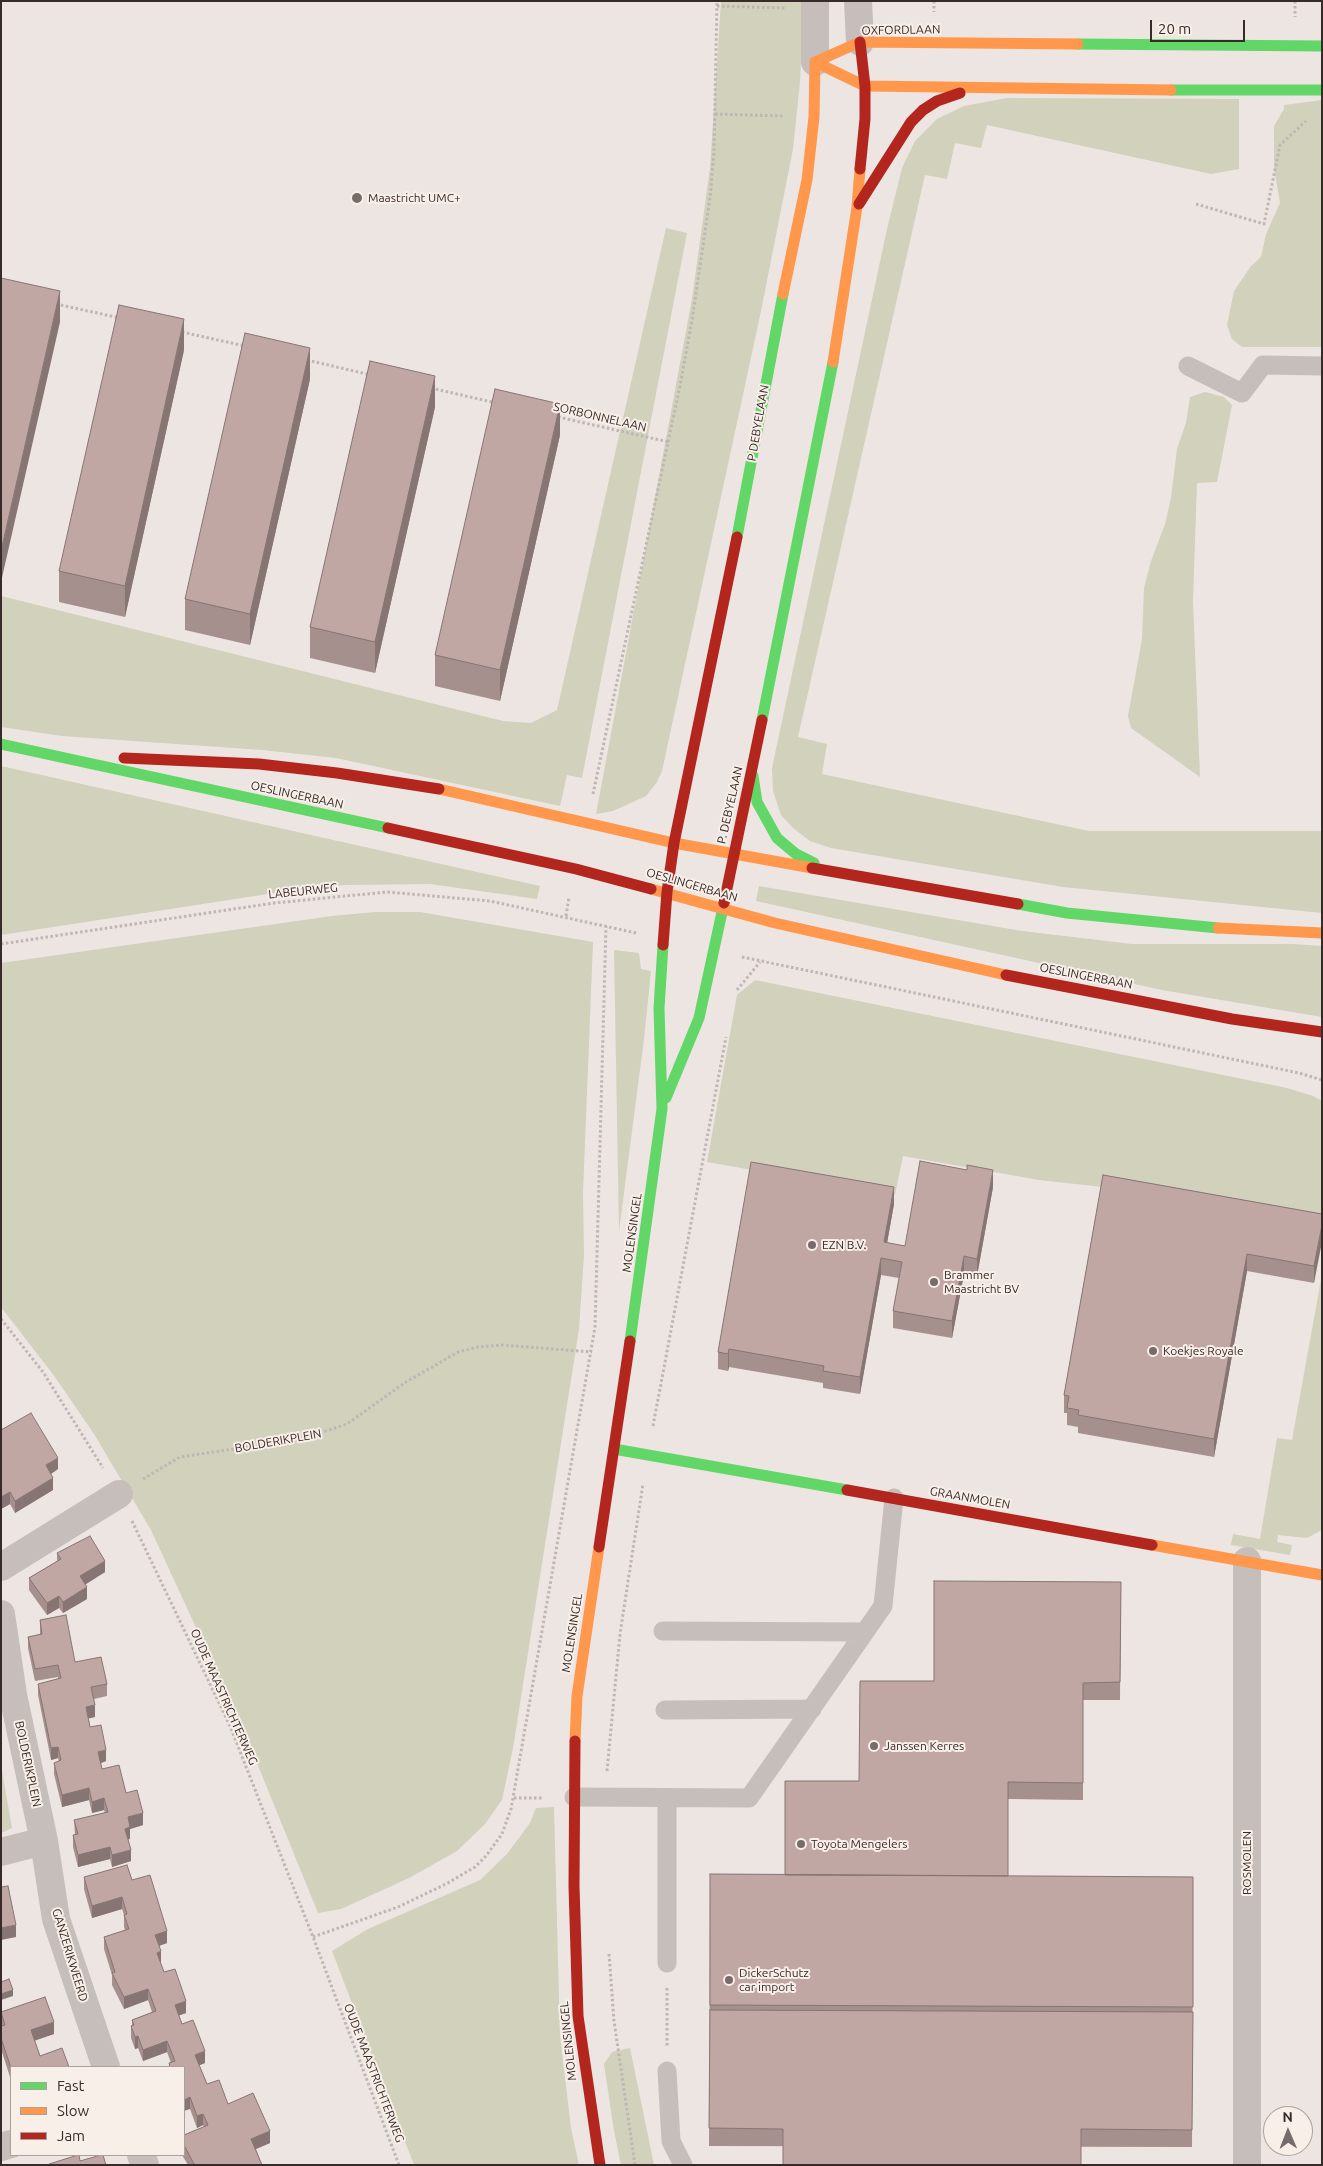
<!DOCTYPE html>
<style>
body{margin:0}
#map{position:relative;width:1323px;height:2166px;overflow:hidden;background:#ede5e2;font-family:Ubuntu,sans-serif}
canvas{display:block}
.frame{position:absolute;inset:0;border:2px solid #372b29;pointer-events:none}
.legend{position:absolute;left:10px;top:2066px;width:175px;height:90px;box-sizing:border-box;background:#f9efe9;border:1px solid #aba19c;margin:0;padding:6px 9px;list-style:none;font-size:15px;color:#372b29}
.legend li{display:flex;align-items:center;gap:10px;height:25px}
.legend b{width:25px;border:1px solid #aba19c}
.north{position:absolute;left:1263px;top:2106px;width:50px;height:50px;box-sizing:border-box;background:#f9efe9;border:1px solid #aba19c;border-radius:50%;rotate:359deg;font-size:14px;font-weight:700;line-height:20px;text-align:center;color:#372b29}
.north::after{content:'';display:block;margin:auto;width:18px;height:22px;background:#776c6a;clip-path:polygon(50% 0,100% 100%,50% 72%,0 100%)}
.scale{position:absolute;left:1150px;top:20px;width:95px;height:22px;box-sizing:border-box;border:2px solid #372b29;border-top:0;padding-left:6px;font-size:15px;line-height:18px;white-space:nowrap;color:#372b29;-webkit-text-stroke:4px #f9efe9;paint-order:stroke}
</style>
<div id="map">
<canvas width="1323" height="2166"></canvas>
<div class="frame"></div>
<ul class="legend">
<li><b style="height:6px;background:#63d668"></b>Fast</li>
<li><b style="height:6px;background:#ff974d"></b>Slow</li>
<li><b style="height:6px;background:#b3261e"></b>Jam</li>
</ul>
<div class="north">N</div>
<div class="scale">20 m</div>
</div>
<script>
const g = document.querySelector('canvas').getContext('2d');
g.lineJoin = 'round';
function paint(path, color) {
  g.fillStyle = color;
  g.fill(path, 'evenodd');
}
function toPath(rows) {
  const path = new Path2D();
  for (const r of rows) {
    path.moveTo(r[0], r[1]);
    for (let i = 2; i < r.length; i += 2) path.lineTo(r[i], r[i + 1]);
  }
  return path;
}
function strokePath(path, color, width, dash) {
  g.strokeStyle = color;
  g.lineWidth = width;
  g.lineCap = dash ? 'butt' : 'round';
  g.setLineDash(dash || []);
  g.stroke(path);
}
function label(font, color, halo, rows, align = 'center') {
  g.font = font + ' Ubuntu,sans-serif';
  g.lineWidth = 4;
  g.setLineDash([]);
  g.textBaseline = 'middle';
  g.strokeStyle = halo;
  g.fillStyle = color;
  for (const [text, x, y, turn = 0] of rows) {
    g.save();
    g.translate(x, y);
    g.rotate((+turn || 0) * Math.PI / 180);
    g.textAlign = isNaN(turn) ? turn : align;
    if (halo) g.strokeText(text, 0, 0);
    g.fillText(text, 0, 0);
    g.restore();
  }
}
paint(toPath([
 [721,1,804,1,800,82,793,149,761,311,662,771,657,782,646,796,613,811,596,814,692,299,710,168],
 [1007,98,1239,99,1239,169,1211,174,987,125,981,148,955,143,947,179,925,175,798,737,827,744,822,774,1089,831,1322,831,1322,913,1063,887,831,848,810,841,793,828,781,815,773,791,772,768,887,229,902,168,915,141,937,119,964,106],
 [1322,100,1322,347,1242,347,1232,339,1227,325,1234,291,1251,266,1261,257,1266,234,1280,203,1274,168,1274,126,1284,109,1284,105],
 [666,228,687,233,582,778,567,775,560,806,336,758,262,750,62,736,1,727,1,596,503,721,531,723,557,710],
 [1205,392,1224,397,1232,405,1217,482,1197,483,1193,601,1200,777,1131,728,1128,716,1142,639,1144,588,1151,561,1165,524,1171,498,1177,449,1186,423,1190,397],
 [1,766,540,886,537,899,430,884,345,885,294,890,1,935],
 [759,886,1022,931,1132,944,1293,944,1322,946,1322,1017,1162,990,756,901],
 [375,912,420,912,593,942,583,1193,584,1255,579,1329,513,1748,502,1800,485,1824,457,1851,409,1878,341,1909,318,1913,246,1736,151,1530,94,1434,55,1377,1,1307,1,963,332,916],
 [614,950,639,953,641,969,651,971,644,1039,619,1231],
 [755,980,1287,1088,1313,1096,1322,1101,1322,1226,1103,1187,1039,1180,903,1156,895,1195,707,1162,737,995],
 [1322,1274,1322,1530,1307,1538,1278,1535,1277,1542,1292,1545,1290,1555,1231,1545,1233,1534,1260,1539,1277,1438,1292,1440],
 [1,1765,12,1828,1,1833],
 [554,1807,560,2036,571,2128,579,2165,414,2165,332,1951,368,1929,480,1880,507,1854,530,1823,536,1808],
 [630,2048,654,2165,621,2165,614,2131,604,2064,612,2052]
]), '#d1d1bc');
strokePath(toPath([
 [934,1,934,12],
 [1295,1,1295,17],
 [717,6,786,8],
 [715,114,784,116],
 [1196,204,1264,224,1280,145,1306,121],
 [56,304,120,318],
 [182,332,245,346],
 [307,360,371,375],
 [431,388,496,403],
 [558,417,669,442],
 [593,794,680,386,692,320,710,198,714,151,717,1],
 [566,916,569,897],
 [1,944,274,903,387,892,490,901,636,933],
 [742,957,1299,1073,1322,1080],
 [737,990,760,962],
 [1,1319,43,1372,103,1468],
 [653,1426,726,1037],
 [143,1479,180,1457,301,1439,347,1424,406,1382,458,1352,478,1347,502,1345,592,1352],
 [132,1521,230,1726,313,1937,399,2165],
 [607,1771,620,1634,643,1484],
 [514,1798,543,1798],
 [313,1937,398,1907,446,1884,475,1867,486,1856,502,1834,511,1809,595,1327,606,926],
 [609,1954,614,2021,635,2165],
 [667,1988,667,2047]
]), '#bfb6b3', 3, [2.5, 2.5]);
strokePath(toPath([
 [1188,366,1242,393,1263,365,1322,366],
 [663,1631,865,1632],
 [665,1710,812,1709],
 [574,1797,749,1798,883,1606,894,1498],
 [667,1963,667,1799],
 [667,2071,671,2141,683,2165]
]), '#c6bebb', 19);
strokePath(toPath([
 [815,1,815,62],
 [858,1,860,42],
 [1247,1561,1247,2165],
 [1,1567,119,1494],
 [1,1614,13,1695,44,1841,1,1852],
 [44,1841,56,1919,106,2067],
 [1,2147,11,2144],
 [141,2155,145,2165]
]), '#c6bebb', 28);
strokePath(toPath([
 [1078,44,1322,46],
 [1171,90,1322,90],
 [737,537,783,294],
 [762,720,833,362],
 [1,744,388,828],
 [753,776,757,802,777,838,796,854,814,863],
 [1018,904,1067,913,1218,928],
 [666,1098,699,1018,724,903],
 [630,1341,662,1109,659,1008,663,945],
 [614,1449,847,1490]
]), '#63d668', 11);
strokePath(toPath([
 [815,62,865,86,1171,90],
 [815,62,860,42,1078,44],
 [783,294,807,180,814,117,815,62],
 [833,362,857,207,860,169],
 [439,789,674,843,812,868],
 [651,889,775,923,1006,975],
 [1218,928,1322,933],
 [1152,1545,1322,1575],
 [575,1741,577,1696,599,1547]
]), '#ff974d', 11);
strokePath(toPath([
 [860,42,865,86,865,119,860,169],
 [859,204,911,122,923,110,937,101,960,93],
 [124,758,259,764,337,773,439,789],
 [388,828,576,869,651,889],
 [812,868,1018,904],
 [724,903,762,720],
 [663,945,667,892,674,843,737,537],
 [1006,975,1232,1019,1322,1032],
 [847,1490,1152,1545],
 [599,1547,630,1341],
 [575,1741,574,1886,578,2016,600,2165]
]), '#b3261e', 11);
paint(toPath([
 [1193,1,1253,1,1253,2,1193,2],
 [184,350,125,617,59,602,59,571],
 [310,379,250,645,185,630,185,599],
 [435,407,375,673,310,658,310,627],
 [560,435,500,701,435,686,435,655],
 [1103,1175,1322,1214,1314,1283,1247,1271,1214,1457,1078,1433,1078,1427,1067,1425,1067,1413,1064,1413,1064,1395],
 [993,1187,977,1276,964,1274,952,1338,893,1328,893,1311,899,1278,881,1275,860,1394,823,1388,823,1383,729,1367,728,1371,718,1369,718,1352,894,1204,887,1243,905,1246],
 [1,1430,58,1469,51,1474,53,1490,15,1513,10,1504,1,1509],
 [57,1553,105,1572,85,1584,87,1599,63,1613,59,1608,47,1615,29,1590,29,1578,57,1561],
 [1121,1582,1120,1700,1083,1700,1083,1800,1008,1799,1008,1876,1193,1877,1192,2147,709,2146,710,1874,785,1875,859,1781,934,1681],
 [40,1620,75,1662,107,1684,107,1696,94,1699,95,1717,88,1718,90,1727,106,1761,101,1763,102,1769,126,1793,143,1825,130,1829,130,1839,128,1839,131,1861,112,1867,110,1859,78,1867,73,1847,73,1835,75,1835,74,1820,105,1813,104,1810,92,1813,89,1800,62,1807,54,1774,54,1763,59,1761,58,1758,51,1760,38,1695,38,1684,58,1679,58,1677,35,1681,28,1648,28,1637,40,1634],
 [84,1877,132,1880,167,1943,159,1946,160,1963,164,1972,186,2013,179,2015,182,2024,205,2063,199,2065,207,2084,270,2143,256,2149,262,2165,188,2165,182,2155,184,2155,184,2135,204,2127,203,2125,197,2128,190,2109,184,2067,169,2067,169,2063,171,2063,167,2052,143,2061,138,2048,135,2049,131,2038,131,2026,132,2025,132,2020,152,2012,148,2000,124,2009,112,1985,112,1975,104,1949,104,1937,125,1930,124,1927,124,1915,122,1909,92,1918,84,1889],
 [1,2012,54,2034,35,2040,11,2067,11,2080,1,2049]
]), '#a5908d');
paint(toPath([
 [60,291,60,322,1,582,1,551],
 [184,319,184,350,125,617,125,586],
 [310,348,310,379,250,645,250,614],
 [435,376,435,407,375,673,375,642],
 [560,404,560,435,500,701,500,670],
 [993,1170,993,1187,977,1276,977,1259],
 [894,1187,894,1204,884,1260,884,1242],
 [1322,1225,1322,1242,1314,1283,1314,1266],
 [1247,1254,1247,1271,1214,1457,1214,1439],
 [964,1256,964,1274,952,1338,952,1321],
 [881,1258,881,1275,860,1394,860,1377],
 [729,1349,729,1367,728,1371,728,1354],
 [58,1458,58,1469,46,1477,46,1465],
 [53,1478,53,1490,15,1513,15,1501],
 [10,1492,10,1504,1,1509,1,1497],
 [105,1561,105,1572,80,1588,80,1576],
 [87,1587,87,1599,63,1613,63,1602],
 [59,1596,59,1608,47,1615,47,1603],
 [95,1705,95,1717,86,1719,86,1707],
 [58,1747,58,1758,51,1760,51,1748],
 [106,1750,106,1761,98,1764,98,1752],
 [89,1788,89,1800,62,1807,62,1795],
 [104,1798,104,1810,92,1813,92,1802],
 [143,1813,143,1825,130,1829,130,1839,125,1840,125,1829,128,1817],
 [110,1847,110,1859,78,1867,78,1855],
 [131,1850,131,1861,112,1867,112,1855],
 [122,1897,122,1909,92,1918,92,1906],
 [16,1925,16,1937,1,1940,1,1928],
 [167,1931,167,1943,155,1947,155,1935],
 [161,1951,161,1963,157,1965,157,1953],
 [148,1989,148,2000,124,2009,124,1997],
 [13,1990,13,1996,1,2000,1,1994],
 [186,2001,186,2013,175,2017,175,2005],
 [54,2022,54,2034,31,2042,31,2030],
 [138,2036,138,2048,135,2049,135,2037],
 [167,2041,167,2052,143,2061,143,2050],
 [205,2051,205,2063,195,2067,195,2055],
 [190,2097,190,2109,184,2111,184,2100],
 [203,2114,203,2125,197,2128,197,2116],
 [270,2131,270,2143,251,2151,251,2139]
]), '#867573');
const building = toPath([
 [1,278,60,291,1,551,1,278],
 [119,305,184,319,125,586,59,571,119,305],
 [245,333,310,348,250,614,185,599,245,333],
 [370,361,435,376,375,642,310,627,370,361],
 [495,389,560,404,500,670,435,655,495,389],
 [920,1161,967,1170,967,1165,993,1170,977,1259,964,1256,952,1321,893,1311,902,1262,881,1258,860,1377,823,1371,824,1366,729,1349,728,1354,718,1352,751,1162,894,1187,884,1242,905,1246,920,1161],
 [1103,1175,1322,1214,1322,1225,1314,1266,1247,1254,1214,1439,1078,1415,1079,1410,1067,1408,1069,1396,1064,1395,1103,1175],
 [31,1413,58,1458,46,1465,53,1478,15,1501,10,1492,1,1497,1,1430,31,1413],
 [90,1536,105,1561,80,1576,87,1587,63,1602,59,1596,47,1603,29,1578,61,1559,57,1553,90,1536],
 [934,1581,1121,1582,1120,1682,1083,1683,1083,1783,1008,1782,1008,1876,785,1875,785,1781,859,1781,860,1681,934,1681,934,1581],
 [66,1615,75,1662,101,1657,107,1684,91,1687,95,1705,86,1707,90,1727,101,1725,106,1750,98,1752,102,1769,119,1765,126,1793,137,1790,143,1813,128,1817,130,1827,125,1829,131,1850,112,1855,110,1847,78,1855,73,1835,78,1834,74,1820,108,1812,104,1798,92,1802,89,1788,62,1795,54,1763,61,1760,58,1747,51,1748,38,1684,61,1678,58,1665,35,1669,28,1637,42,1634,40,1620,66,1615],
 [127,1865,132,1880,150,1875,167,1931,155,1935,161,1951,157,1953,164,1972,175,1969,186,2001,175,2005,182,2024,193,2020,205,2051,195,2055,207,2084,219,2080,228,2104,253,2093,270,2131,251,2139,262,2165,193,2165,194,2164,184,2145,184,2135,208,2125,203,2114,197,2116,190,2097,184,2100,184,2067,170,2067,169,2063,175,2061,167,2041,143,2050,138,2036,135,2037,131,2026,134,2025,132,2020,156,2011,148,1989,124,1997,112,1973,115,1972,104,1937,129,1929,124,1915,127,1914,122,1897,92,1906,84,1877,127,1865],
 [710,1874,1193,1877,1193,2007,710,2005,710,1874],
 [8,1886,16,1925,1,1928,1,1887,8,1886],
 [9,1979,13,1990,1,1994,1,1982,9,1979],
 [45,1997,54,2022,31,2030,40,2056,62,2048,69,2067,11,2067,11,2068,1,2038,1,2026,5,2025,1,2012,45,1997],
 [710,2010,1193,2012,1192,2130,1081,2129,1081,2165,783,2165,783,2129,709,2128,710,2010],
 [78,2155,79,2155,80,2161,101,2155,103,2155,106,2165,49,2165,49,2164,78,2155]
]);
paint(building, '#c0a7a4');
strokePath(building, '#867573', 1);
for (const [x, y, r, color] of [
 [357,198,6,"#776c6a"],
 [812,1245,5,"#776c6a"],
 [934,1282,5,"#776c6a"],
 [1153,1351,5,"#776c6a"],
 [874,1746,5,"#776c6a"],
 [801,1844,5,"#776c6a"],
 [729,1980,5,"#776c6a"]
]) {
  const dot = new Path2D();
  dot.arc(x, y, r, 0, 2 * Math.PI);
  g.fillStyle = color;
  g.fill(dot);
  strokePath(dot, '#f9efe9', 2);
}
label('12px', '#372b29', '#f9efe9', [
 ["OXFORDLAAN",901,30,-1],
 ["SORBONNELAAN",600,417,13],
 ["P DEBYELAAN",758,423,-80],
 ["OESLINGERBAAN",297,795,12],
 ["P. DEBYELAAN",730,805,-77],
 ["OESLINGERBAAN",692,885,16],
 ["LABEURWEG",303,891,-6],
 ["OESLINGERBAAN",1086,976,11],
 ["MOLENSINGEL",632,1233,-82],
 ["BOLDERIKPLEIN",278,1441,-10],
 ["GRAANMOLEN",970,1498,10],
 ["MOLENSINGEL",572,1633,-81],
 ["OUDE MAASTRICHTERWEG",224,1697,66],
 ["BOLDERIKPLEIN",28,1764,78],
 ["ROSMOLEN",1247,1863,-90],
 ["GANZERIKWEERD",70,1955,73],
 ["MOLENSINGEL",568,2041,-96],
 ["OUDE MAASTRICHTERWEG",374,2073,69]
]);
label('12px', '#372b29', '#f9efe9', [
 ["Maastricht UMC+",368,198],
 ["EZN B.V.",822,1245],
 ["Brammer",944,1275],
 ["Maastricht BV",944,1289],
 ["Koekjes Royale",1163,1351],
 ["Janssen Kerres",884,1746],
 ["Toyota Mengelers",811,1844],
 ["DickerSchutz",739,1973],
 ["car import",739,1987]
], 'left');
</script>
